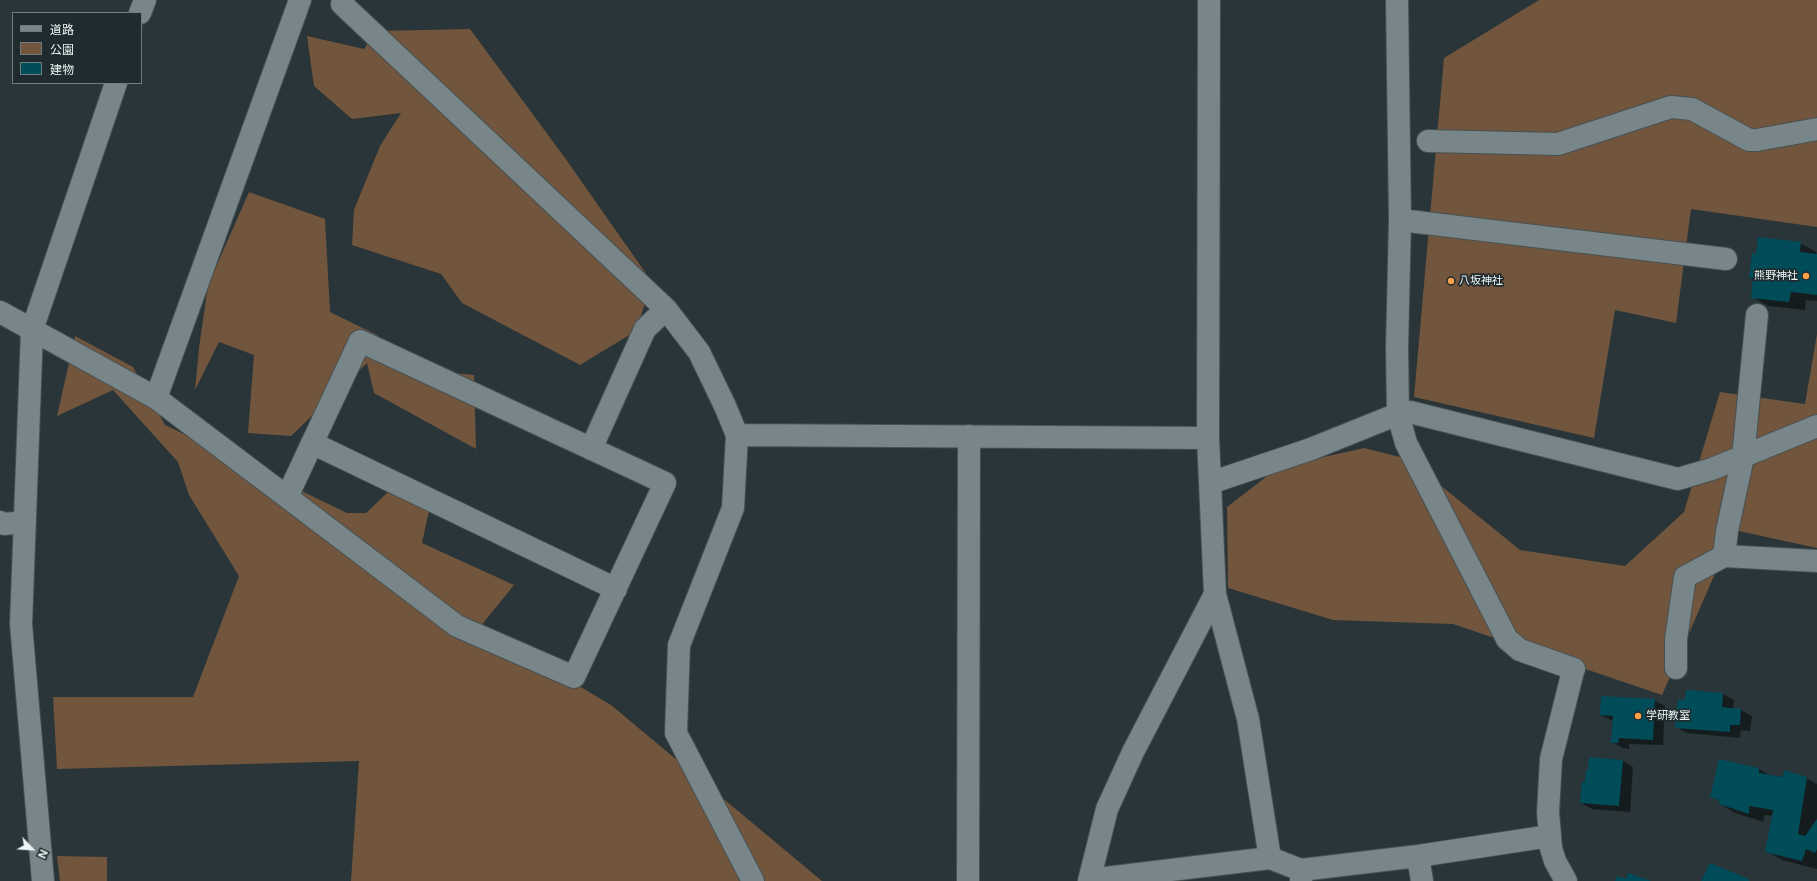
<!DOCTYPE html>
<meta charset="utf-8">
<style>
body{margin:0}
#map{position:relative;width:1817px;height:881px;overflow:hidden;background:#293538;font-family:Inter,"Noto Sans JP",sans-serif}
canvas{display:block}
.legend{position:absolute;left:12px;top:12px;width:130px;height:72px;box-sizing:border-box;background:#1f2b2e;border:1px solid #717c7e;margin:0;padding:5px 7px;list-style:none;font-size:12px;color:#edf5f6}
.legend li{display:flex;align-items:center;gap:8px;height:20px}
.legend b{width:20px;border:1px solid #717c7e}
.north{position:absolute;left:12px;top:829px;width:40px;height:40px;-webkit-text-stroke:3px #1f2b2e;paint-order:stroke;rotate:115deg;font-size:11px;font-weight:700;line-height:16px;text-align:center;color:#edf5f6}
.north::after{content:'';display:block;margin:auto;width:14px;height:18px;background:#edf5f6;clip-path:polygon(50% 0,100% 100%,50% 72%,0 100%)}
</style>
<div id="map">
<canvas width="1817" height="881"></canvas>
<ul class="legend">
<li><b style="height:5px;background:#788689"></b>道路</li>
<li><b style="height:11px;background:#72553d"></b>公園</li>
<li><b style="height:11px;background:#004c59"></b>建物</li>
</ul>
<div class="north">N</div>
</div>
<script>
const g = document.querySelector('canvas').getContext('2d');
g.lineJoin = 'round';
function paint(path, color) {
  g.fillStyle = color;
  g.fill(path, 'evenodd');
}
function toPath(rows) {
  const path = new Path2D();
  for (const r of rows) {
    path.moveTo(r[0], r[1]);
    for (let i = 2; i < r.length; i += 2) path.lineTo(r[i], r[i + 1]);
  }
  return path;
}
function strokePath(path, color, width, dash) {
  g.strokeStyle = color;
  g.lineWidth = width;
  g.lineCap = dash ? 'butt' : 'round';
  g.setLineDash(dash || []);
  g.stroke(path);
}
function label(font, color, halo, rows, align = 'center') {
  g.font = font + ' Inter,"Noto Sans JP",sans-serif';
  g.lineWidth = 3.5;
  g.setLineDash([]);
  g.textBaseline = 'middle';
  g.strokeStyle = halo;
  g.fillStyle = color;
  for (const [text, x, y, turn = 0] of rows) {
    g.save();
    g.translate(x, y);
    g.rotate((+turn || 0) * Math.PI / 180);
    g.textAlign = isNaN(turn) ? turn : align;
    if (halo) g.strokeText(text, 0, 0);
    g.fillText(text, 0, 0);
    g.restore();
  }
}
paint(toPath([
 [1539,0,1817,0,1817,227,1691,209,1676,323,1615,310,1594,438,1414,397,1444,58],
 [470,29,565,158,652,282,636,331,580,365,462,303,441,274,352,245,354,210,380,146,401,113,352,119,314,86,307,36,364,49,377,31],
 [249,192,325,219,330,312,377,335,402,368,474,375,476,449,374,393,367,363,291,436,248,433,254,355,219,342,195,390,199,348,208,285],
 [1817,334,1817,548,1734,530,1662,695,1453,624,1333,620,1228,588,1227,507,1279,467,1364,448,1408,459,1520,550,1625,566,1684,512,1720,392,1805,404],
 [75,336,133,367,165,425,347,513,366,513,390,490,430,506,422,543,514,585,480,627,611,705,822,881,351,881,359,761,57,769,53,697,193,697,239,576,189,495,178,462,113,390,57,416],
 [57,856,107,857,107,881,60,881]
]), '#72553d');
paint(toPath([
 [1800,243,1816,252,1817,255,1817,301,1806,300,1805,310,1768,306,1752,297,1754,280,1750,278,1757,255],
 [1687,691,1723,694,1734,700,1733,709,1741,710,1752,716,1750,731,1741,730,1740,738,1687,733,1676,727,1686,701],
 [1654,700,1665,706,1663,745,1629,744,1629,749,1623,748,1612,742,1613,721,1601,715],
 [1622,761,1633,767,1630,812,1592,809,1581,803],
 [1759,769,1771,776,1806,778,1817,784,1817,869,1782,860,1766,851,1773,816,1764,815,1764,822,1735,813,1720,804,1720,801,1711,796]
]), '#0007');
paint(toPath([
 [1758,237,1801,242,1800,252,1817,254,1817,295,1791,292,1789,302,1751,298,1753,278,1749,278,1752,253,1756,254],
 [1686,690,1723,693,1722,707,1741,709,1740,725,1730,725,1730,732,1675,728,1678,699,1685,700],
 [1601,696,1655,699,1653,740,1619,738,1618,743,1611,743,1613,716,1600,715],
 [1589,757,1623,760,1619,806,1580,803,1582,782,1585,782,1586,770,1588,770],
 [1719,759,1759,768,1759,773,1783,777,1784,770,1807,777,1798,834,1805,836,1817,819,1817,849,1815,853,1806,849,1802,861,1765,852,1773,810,1749,806,1749,814,1719,804,1719,800,1710,797],
 [1710,863,1749,879,1749,881,1701,881],
 [1628,873,1651,881,1615,881,1617,876,1626,879]
]), '#004c59');
const minor = toPath([
 [1209,0,1208,438,1215,594,1248,719,1270,858],
 [342,4,666,309,699,352,725,406,737,435,733,508,679,645,676,733,753,881],
 [140,13,145,0],
 [1428,141,1558,144,1671,107,1692,109,1749,140,1757,140,1817,129],
 [1400,220,1726,259],
 [0,312,156,398,287,497,360,341,665,483,574,677,457,626,287,497],
 [156,398,300,0],
 [737,435,1208,438],
 [312,443,616,589],
 [591,449,645,329,666,309],
 [1210,483,1311,449,1398,414,1397,348,1400,220,1397,0],
 [0,522,4,524,25,522],
 [1724,556,1727,531,1743,457,1757,315],
 [1676,668,1676,639,1685,577,1724,556,1817,561],
 [1574,669,1520,650,1507,639,1406,443,1398,414,1410,412,1678,479,1712,469,1817,426],
 [1418,856,1422,881],
 [1301,870,1418,856,1550,836],
 [1089,880,1270,858,1301,870,1301,881],
 [43,881,21,624,32,330,116,83],
 [968,881,969,436],
 [1089,881,1107,809,1133,752,1215,594],
 [1566,881,1555,861,1551,848,1548,812,1551,759,1573,671]
]);
strokePath(minor, '#465153', 24);
strokePath(minor, '#788689', 22);
for (const [x, y, r, color] of [
 [1806,276,4,"#f9a04c"],
 [1451,281,4,"#f9a04c"],
 [1638,716,4,"#f9a04c"]
]) {
  const dot = new Path2D();
  dot.arc(x, y, r, 0, 2 * Math.PI);
  g.fillStyle = color;
  g.fill(dot);
  strokePath(dot, '#1f2b2e', 1.5);
}
label('11px', '#edf5f6', '#1f2b2e', [
 ["熊野神社",1798,276,"right"],
 ["八坂神社",1459,281],
 ["学研教室",1646,716]
], 'left');
</script>
